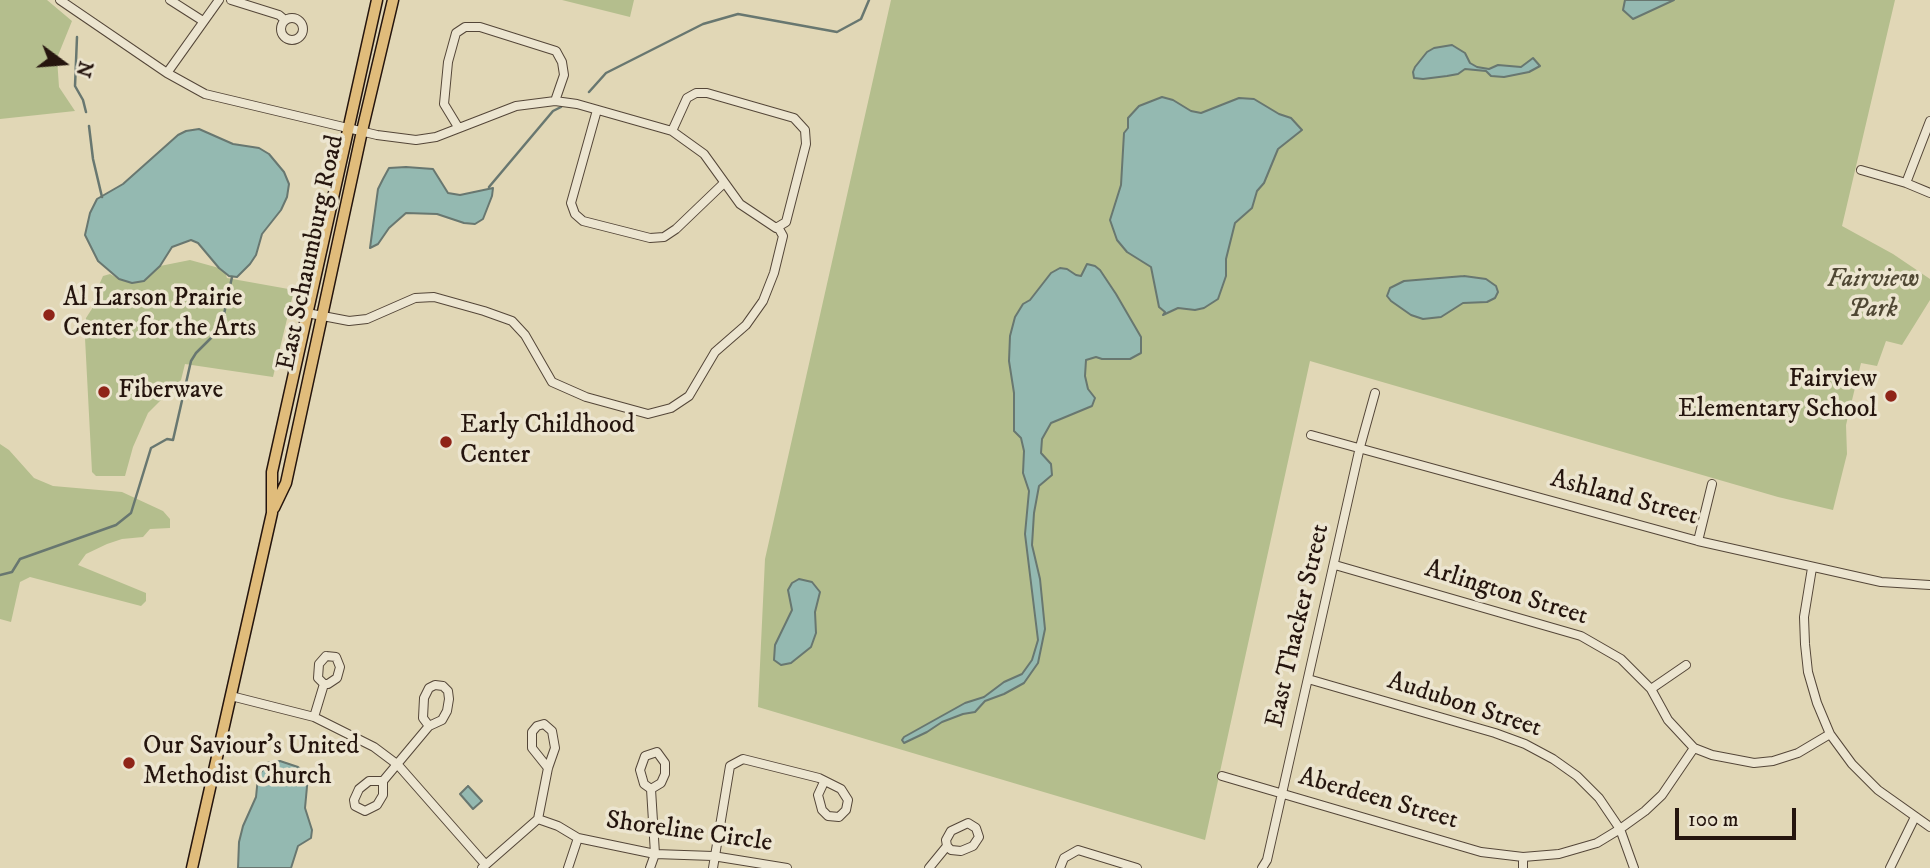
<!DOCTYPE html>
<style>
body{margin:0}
#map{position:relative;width:1930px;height:868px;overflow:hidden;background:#e1d7b6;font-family:"IM FELL DW Pica",serif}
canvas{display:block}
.north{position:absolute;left:28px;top:28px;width:70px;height:70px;-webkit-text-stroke:5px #ece5d0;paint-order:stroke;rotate:106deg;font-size:19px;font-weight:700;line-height:28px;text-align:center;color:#25150e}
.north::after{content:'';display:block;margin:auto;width:24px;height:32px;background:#25150e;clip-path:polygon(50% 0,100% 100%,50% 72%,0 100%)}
.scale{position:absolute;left:1675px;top:808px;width:121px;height:32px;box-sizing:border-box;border:4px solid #25150e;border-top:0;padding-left:9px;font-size:21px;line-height:24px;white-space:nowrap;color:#25150e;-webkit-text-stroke:5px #ece5d0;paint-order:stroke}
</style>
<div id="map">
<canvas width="1930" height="868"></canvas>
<div class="north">N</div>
<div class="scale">100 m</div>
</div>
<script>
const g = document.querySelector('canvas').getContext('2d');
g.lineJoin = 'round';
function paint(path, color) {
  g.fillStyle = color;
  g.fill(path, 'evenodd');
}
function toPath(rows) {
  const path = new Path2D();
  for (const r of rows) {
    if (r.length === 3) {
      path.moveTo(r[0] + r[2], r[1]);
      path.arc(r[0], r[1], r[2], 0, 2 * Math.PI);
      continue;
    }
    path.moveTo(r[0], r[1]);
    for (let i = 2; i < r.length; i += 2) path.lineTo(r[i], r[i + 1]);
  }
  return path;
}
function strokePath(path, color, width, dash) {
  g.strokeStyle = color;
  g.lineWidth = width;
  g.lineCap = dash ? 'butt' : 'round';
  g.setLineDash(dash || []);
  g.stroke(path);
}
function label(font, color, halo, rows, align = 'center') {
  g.font = font + ' "IM FELL DW Pica",serif';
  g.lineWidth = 7;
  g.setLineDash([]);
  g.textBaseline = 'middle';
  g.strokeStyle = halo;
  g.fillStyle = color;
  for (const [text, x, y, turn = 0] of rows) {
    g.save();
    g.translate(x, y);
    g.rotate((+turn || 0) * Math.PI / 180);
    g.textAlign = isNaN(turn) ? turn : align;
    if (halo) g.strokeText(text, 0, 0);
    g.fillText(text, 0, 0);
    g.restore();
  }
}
paint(toPath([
 [0,0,47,0,72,21,57,58,59,87,75,111,0,119],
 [562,0,634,0,630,17],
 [891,0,1895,0,1842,226,1893,254,1930,279,1930,300,1902,345,1886,341,1877,366,1861,363,1846,425,1847,454,1833,510,1778,497,1310,361,1205,840,758,707,765,559],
 [190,260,219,268,225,272,227,278,294,290,273,377,185,364,181,380,148,413,133,447,125,476,96,476,92,472,85,338,86,318,97,301,99,285,103,276,110,274,119,279,132,283,144,281,160,266],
 [0,444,9,450,34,478,53,486,122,492,163,511,170,519,170,528,150,529,143,537,122,539,107,544,86,554,78,565,146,593,146,601,141,606,30,577,20,582,11,622,0,619]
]), '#b4be8d');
const water = toPath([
 [1625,0,1674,0,1633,19,1623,10,1625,0],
 [1452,45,1465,53,1470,63,1477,67,1489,69,1498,65,1521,67,1533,58,1540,66,1529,72,1504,77,1491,76,1486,71,1465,69,1458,74,1447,76,1423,79,1414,78,1413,72,1415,67,1427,52,1434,48,1452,45],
 [1162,97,1173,100,1191,111,1201,113,1239,98,1254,99,1279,114,1291,118,1302,130,1278,149,1264,183,1257,191,1252,208,1235,223,1226,259,1226,276,1218,299,1204,308,1195,310,1178,308,1163,315,1165,312,1159,307,1151,267,1127,252,1117,240,1110,220,1121,185,1124,133,1128,128,1128,118,1139,106,1162,97],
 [199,129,233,144,259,148,269,154,284,172,289,184,287,197,281,210,262,234,256,255,250,264,237,277,229,276,219,268,198,243,191,240,172,247,160,266,144,281,132,283,119,279,98,261,85,235,90,213,97,199,123,184,178,135,186,131,199,129],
 [406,167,433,169,448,193,460,195,493,188,492,196,483,219,475,224,464,223,437,214,406,213,389,228,378,244,370,248,378,189,383,179,389,168,406,167],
 [1087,264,1095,266,1100,270,1116,294,1141,337,1141,353,1130,359,1102,359,1096,357,1086,360,1085,376,1088,389,1095,398,1092,406,1051,423,1042,439,1041,453,1051,464,1052,475,1039,486,1034,513,1032,545,1040,579,1045,629,1038,663,1024,683,1004,694,985,701,975,712,963,714,942,722,927,732,904,743,902,740,904,737,965,703,984,697,1004,682,1022,674,1032,660,1038,640,1025,534,1029,491,1023,473,1024,451,1021,438,1014,431,1014,393,1009,361,1010,336,1015,317,1023,304,1030,300,1051,273,1060,268,1067,269,1076,275,1081,276,1087,264],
 [1464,276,1486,279,1496,286,1498,292,1495,298,1487,302,1463,303,1441,317,1423,319,1411,315,1391,301,1387,296,1390,288,1404,281,1464,276],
 [799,579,812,582,820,592,815,612,816,633,811,647,791,663,781,665,774,660,775,645,792,610,788,590,792,583,799,579],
 [280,761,298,767,308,776,305,808,312,830,311,838,298,846,291,868,238,868,239,842,243,826,256,797,258,777,267,763,280,761],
 [468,786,482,801,473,809,460,794,468,786]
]);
paint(water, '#94b9b1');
strokePath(water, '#687770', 2);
strokePath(toPath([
 [77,37,75,86,83,100,86,112],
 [589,92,606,73,703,24,738,14,837,32,861,19,869,0],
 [89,126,93,159,102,197],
 [489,187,553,111,561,107],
 [0,575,12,572,20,559,116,525,131,513,151,448,167,439,173,440,191,361,196,353,221,328,232,277]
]), '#687770', 2.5);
const minor = toPath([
 [60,0,167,73,205,94,377,135,416,140,436,137,516,106,555,101,577,104,672,131,704,154,740,204,776,228,786,222,806,144,805,130,794,118,707,93,696,93,687,98,672,131],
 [170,0,203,21],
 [231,0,279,15,285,20],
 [292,29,11],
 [167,73,219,0],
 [597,110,571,203,575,214,583,221,650,238,664,237,676,229,724,183],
 [458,127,444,104,448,62,456,33,465,27,480,27,556,51,562,62,564,75,555,101],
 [1861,170,1906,183,1930,193],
 [1906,183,1930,121],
 [307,313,349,321,367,319,415,298,434,297,484,311,512,321,525,335,552,382,586,397,648,414,671,408,689,396,715,352,746,325,763,301,774,273,783,236,778,227],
 [1311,435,1698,541,1881,582,1930,585],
 [1698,541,1712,484],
 [1335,565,1581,636,1621,659,1651,689,1668,720,1694,748,1712,755,1754,763,1773,761,1798,753,1830,734],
 [1812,568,1804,617,1805,644,1808,672,1817,703,1830,734,1852,764,1878,790,1930,827],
 [326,656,336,657,340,667,337,678,328,684,324,684,318,678,319,664,326,656],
 [1308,679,1495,733,1525,744,1553,759,1577,776,1599,798,1620,829,1634,868],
 [1651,689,1686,665],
 [231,696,314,717,374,747,398,765,485,864],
 [314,717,324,684],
 [1222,776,1481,852,1523,857,1559,854,1597,843,1620,829,1645,811,1662,795,1694,748],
 [383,781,383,795,377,805,365,811,355,806,354,800,359,789,369,781,383,781,429,726,442,720,447,711,449,699,448,691,443,686,435,685,429,688,424,698,423,718,429,726],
 [538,819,548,768,555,748,552,731,544,724,537,726,532,732,532,748,548,768],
 [482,868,538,819,558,826,578,838,655,854,713,856,787,868],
 [568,868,578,838],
 [650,868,655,854,651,789,644,784,640,770,645,756,657,752,665,763,665,774,661,783,651,789],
 [713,868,730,766,743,759,819,778,841,789,848,800,846,810,839,817,828,816,822,810,818,795,824,782],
 [929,868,947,846,946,840,951,831,968,823,976,828,979,837,973,846,961,851,951,850,947,846],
 [1060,868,1064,858,1078,850,1137,868],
 [1262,868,1267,860,1360,447,1375,393],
 [1523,868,1523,857],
 [1890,868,1915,817]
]);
const major = toPath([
 [274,508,286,483,362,131,393,0],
 [192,868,272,513,272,472,377,0]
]);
strokePath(minor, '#544638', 10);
strokePath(major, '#25150e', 13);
strokePath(minor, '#ece5d0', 8);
strokePath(major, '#e0bc7b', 10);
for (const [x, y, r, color] of [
 [49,315,7,"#8f2418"],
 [104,392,7,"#8f2418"],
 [1891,396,7,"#8f2418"],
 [446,442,7,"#8f2418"],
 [129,763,7,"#8f2418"]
]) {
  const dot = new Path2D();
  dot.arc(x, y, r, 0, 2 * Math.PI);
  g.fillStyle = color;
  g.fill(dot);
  strokePath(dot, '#ece5d0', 2.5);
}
label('26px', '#25150e', '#ece5d0', [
 ["East Schaumburg Road",312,253,-78],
 ["Ashland Street",1624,499,15],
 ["Arlington Street",1506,594,17],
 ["East Thacker Street",1299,626,-77],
 ["Audubon Street",1464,706,18],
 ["Aberdeen Street",1378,800,16],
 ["Shoreline Circle",689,833,8]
]);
label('italic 26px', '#504834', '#ece5d0', [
 ["Fairview",1873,281],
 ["Park",1873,311]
]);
label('26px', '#25150e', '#ece5d0', [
 ["Al Larson Prairie",63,300],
 ["Center for the Arts",63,330],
 ["Fairview",1877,381,"right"],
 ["Elementary School",1877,411,"right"],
 ["Fiberwave",118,392],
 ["Early Childhood",460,427],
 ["Center",460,457],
 ["Our Saviour's United",143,748],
 ["Methodist Church",143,778]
], 'left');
</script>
